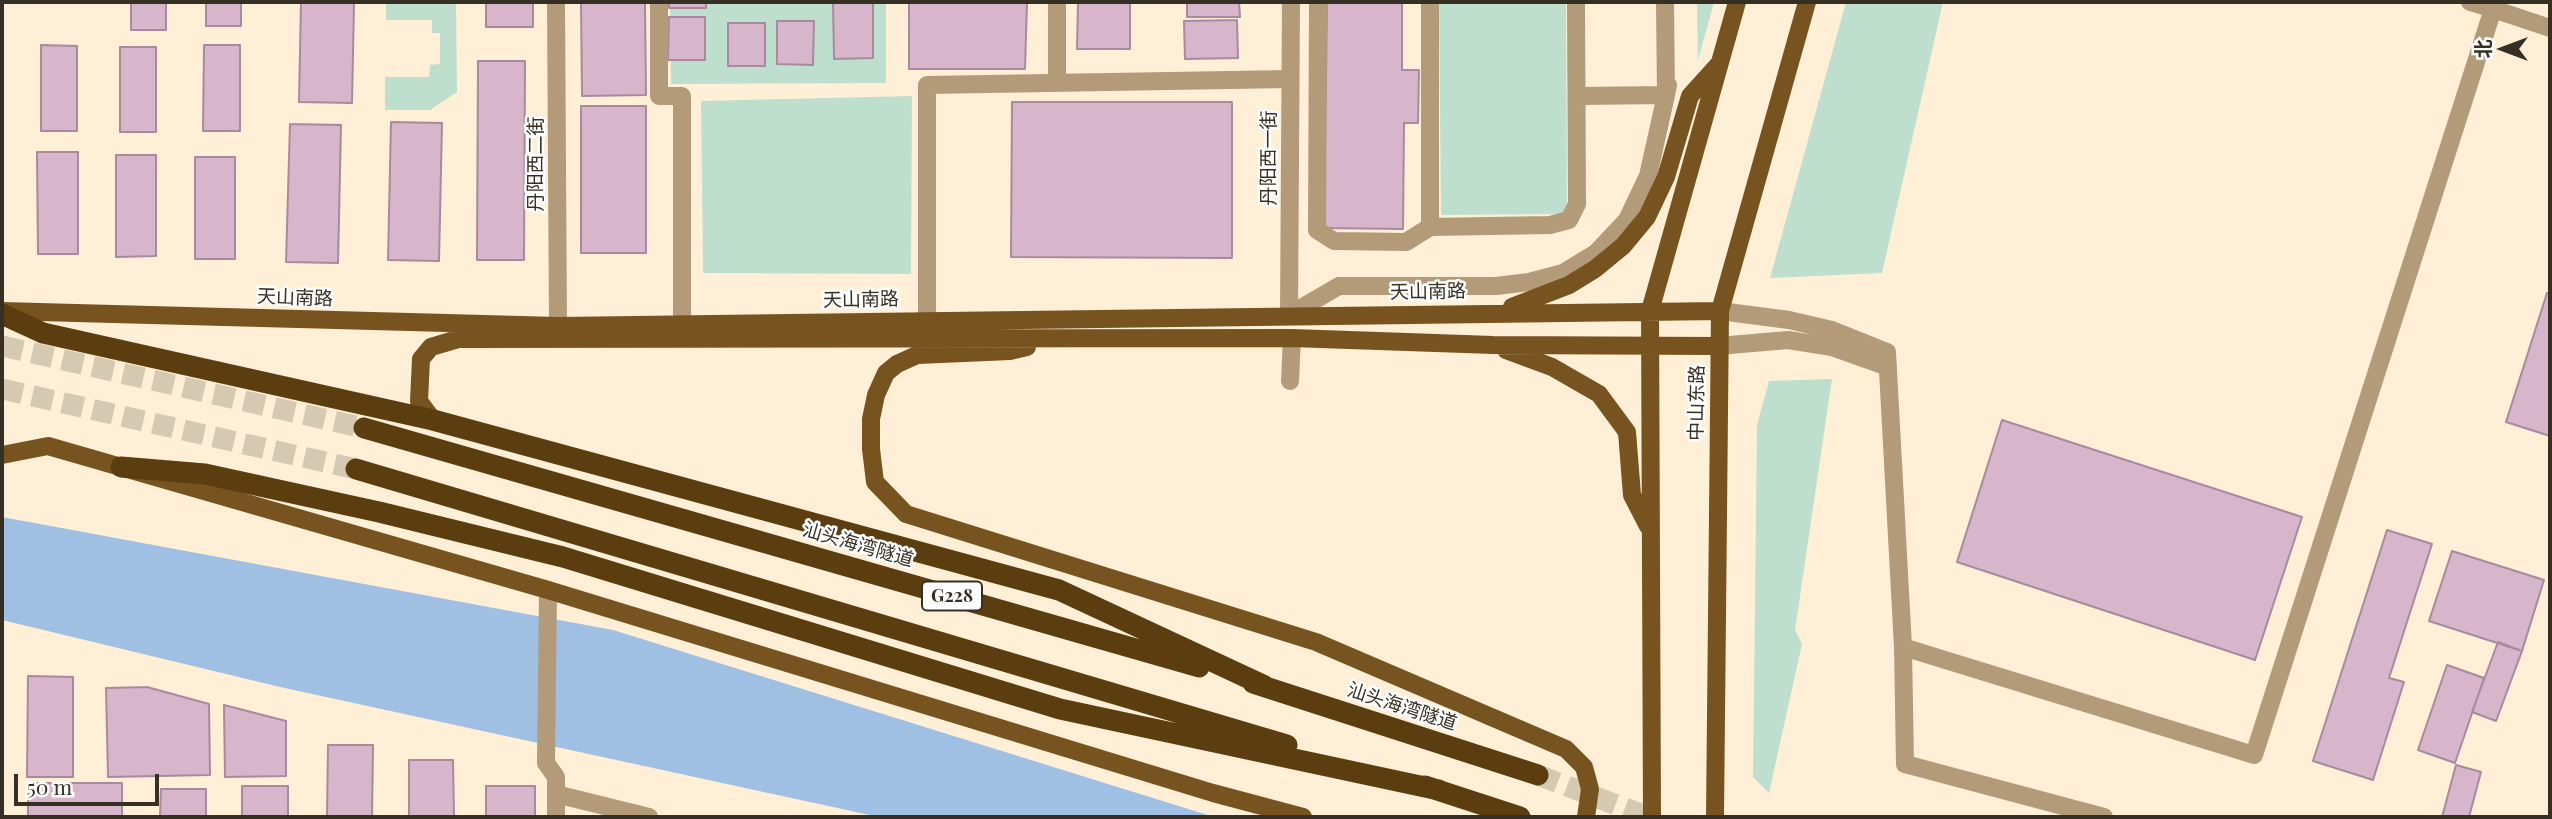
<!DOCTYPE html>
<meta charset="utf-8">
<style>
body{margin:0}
#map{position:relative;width:2552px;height:819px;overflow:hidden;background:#feefd6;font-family:"Playfair Display","Noto Sans SC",serif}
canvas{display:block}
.frame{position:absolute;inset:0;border:4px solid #362f23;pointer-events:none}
.north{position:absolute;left:2468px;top:14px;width:70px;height:70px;-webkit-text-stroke:5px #fefefe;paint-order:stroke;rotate:270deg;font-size:19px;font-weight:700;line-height:28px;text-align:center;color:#362f23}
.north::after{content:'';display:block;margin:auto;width:24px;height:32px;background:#362f23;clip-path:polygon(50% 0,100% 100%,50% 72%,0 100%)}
.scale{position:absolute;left:14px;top:774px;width:145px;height:32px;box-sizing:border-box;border:4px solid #362f23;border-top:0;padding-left:9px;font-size:21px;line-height:24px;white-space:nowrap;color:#362f23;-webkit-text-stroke:5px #fefefe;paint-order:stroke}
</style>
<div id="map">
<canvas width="2552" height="819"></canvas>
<div class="frame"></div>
<div class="north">北</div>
<div class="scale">50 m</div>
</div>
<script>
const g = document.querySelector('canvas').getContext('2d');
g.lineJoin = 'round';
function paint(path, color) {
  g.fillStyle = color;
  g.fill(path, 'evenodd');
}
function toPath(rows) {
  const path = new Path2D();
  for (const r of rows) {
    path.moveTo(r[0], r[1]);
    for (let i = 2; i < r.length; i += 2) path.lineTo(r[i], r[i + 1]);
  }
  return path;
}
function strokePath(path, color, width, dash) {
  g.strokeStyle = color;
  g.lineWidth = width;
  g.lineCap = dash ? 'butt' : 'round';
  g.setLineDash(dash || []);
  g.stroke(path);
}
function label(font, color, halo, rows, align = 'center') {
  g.font = font + ' "Playfair Display","Noto Sans SC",serif';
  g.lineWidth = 5;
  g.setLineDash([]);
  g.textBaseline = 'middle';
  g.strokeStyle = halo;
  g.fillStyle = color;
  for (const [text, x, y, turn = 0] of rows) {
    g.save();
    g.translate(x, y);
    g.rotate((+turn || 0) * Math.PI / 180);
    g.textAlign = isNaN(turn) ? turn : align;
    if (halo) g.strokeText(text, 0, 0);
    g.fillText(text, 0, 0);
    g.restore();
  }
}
paint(toPath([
 [386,2,451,2,456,5,457,92,430,110,385,110,385,77,429,77,430,65,440,64,440,33,432,33,432,20,386,20],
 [670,2,886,2,886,83,671,84],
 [1439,2,1566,2,1567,214,1441,215],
 [1697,2,1714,2,1698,60],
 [1846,2,1943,2,1882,273,1770,278],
 [912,96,911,274,703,273,701,101],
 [1832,379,1795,630,1802,644,1769,793,1753,777,1757,425,1769,381]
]), '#bedfcd');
paint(toPath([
 [2,517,613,630,1214,817,879,817,280,687,2,620]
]), '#9fc0e3');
const building = toPath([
 [131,2,166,2,166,30,131,30,131,2],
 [206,2,241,2,241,26,206,26,206,2],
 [301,2,354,2,352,103,299,102,301,2],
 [486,2,533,2,533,27,486,27,486,2],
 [581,2,645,2,646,95,582,96,581,2],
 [669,2,706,2,706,8,669,8,669,2],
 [833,2,873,2,873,58,834,59,833,2],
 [909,2,1027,2,1025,69,909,69,909,2],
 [1078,2,1130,2,1130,49,1077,49,1078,2],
 [1187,2,1239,2,1240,17,1187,17,1187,2],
 [1327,2,1402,2,1402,70,1419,70,1418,123,1404,123,1403,229,1324,228,1327,2],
 [669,17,705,17,705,60,668,60,669,17],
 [1237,20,1238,58,1185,59,1184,21,1237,20],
 [777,21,814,21,813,65,777,64,777,21],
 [728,23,765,23,765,66,728,66,728,23],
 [41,45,77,46,77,131,41,131,41,45],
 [204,45,240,45,240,131,203,131,204,45],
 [120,47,156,47,156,132,120,132,120,47],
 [478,61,525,61,524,260,477,260,478,61],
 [1012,102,1232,102,1232,258,1011,257,1012,102],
 [581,106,646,106,646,253,581,253,581,106],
 [391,122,442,123,439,261,388,260,391,122],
 [290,124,341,125,338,263,286,262,290,124],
 [37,152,78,152,78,254,38,254,37,152],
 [116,155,156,155,156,256,116,257,116,155],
 [195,157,235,157,235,259,195,259,195,157],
 [2547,293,2550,293,2550,436,2506,422,2547,293],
 [2002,420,2302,517,2255,660,1957,562,2002,420],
 [2387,530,2432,544,2389,678,2404,682,2373,780,2313,761,2387,530],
 [2452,551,2544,580,2522,651,2429,621,2452,551],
 [2498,642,2522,651,2496,721,2472,712,2498,642],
 [2447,665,2484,678,2455,763,2418,750,2447,665],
 [28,676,73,677,73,777,27,777,28,676],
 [147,687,209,704,210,775,108,777,106,688,147,687],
 [224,705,286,721,286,776,225,777,224,705],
 [328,745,373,745,372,817,327,817,328,745],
 [409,760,453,760,454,817,409,817,409,760],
 [2456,765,2481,772,2469,817,2442,817,2456,765],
 [28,783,122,783,122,817,28,817,28,783],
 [242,786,288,786,288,817,242,817,242,786],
 [486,786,535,786,535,817,486,817,486,786],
 [161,789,206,789,206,817,160,817,161,789]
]);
paint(building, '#d7b6cb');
strokePath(building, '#a8899e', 2);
strokePath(toPath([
 [2,346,364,428],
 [2,389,356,469],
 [1538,775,1648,817]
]), '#d6c9b2', 21, [21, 10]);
strokePath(toPath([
 [556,2,558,326],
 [659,2,659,96,682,96,682,324],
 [1057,2,1057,83],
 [1291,2,1289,315,1339,286,1496,286,1529,282,1563,273,1596,253,1627,220,1648,176,1666,95,1665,2],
 [1318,2,1317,230,1334,241,1406,242,1430,227,1550,225,1569,220,1577,204,1576,2],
 [1430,2,1430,227],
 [2493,9,2550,28],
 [1577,96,1666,95,1668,85],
 [1720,311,1789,320,1832,330,1887,352,1903,647,2254,755,2493,9,2470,2],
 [927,320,927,85,1290,79],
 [1718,346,1788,340,1832,347,1888,367],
 [1290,381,1292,338],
 [548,590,546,763,556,777,556,817],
 [1903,647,1905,764,2104,817],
 [556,794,649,817]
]), '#b39a79', 18);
strokePath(toPath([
 [1512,307,1569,285,1595,269,1623,246,1647,217,1666,177,1690,96,1718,65],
 [2,311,558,326,1720,311],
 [1027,347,1010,351,917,355,897,364,886,373,876,395,871,419,871,449,875,482,906,514,1316,642,1566,749,1584,767,1590,789,1586,817],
 [1506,350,1552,367,1599,394,1627,432,1632,495,1648,526],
 [433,420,419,401,421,359,431,347,458,339,1292,338,1493,345,1718,346],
 [2,455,48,446,548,590,1213,793,1303,817],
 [1652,817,1650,311,1737,2],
 [1715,817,1720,311,1807,2]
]), '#77531f', 18);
strokePath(toPath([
 [2,314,43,333,433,420,1059,590,1265,686],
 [364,428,1199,667],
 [121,467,205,474,379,512,563,557,1060,709,1439,790],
 [356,469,1287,745],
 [1253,683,1538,775],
 [1425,786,1520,817]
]), '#5b3d0f', 21);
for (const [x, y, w] of [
 [952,596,60]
]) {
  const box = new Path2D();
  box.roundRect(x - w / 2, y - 14.5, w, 29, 5);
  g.fillStyle = '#fefefe';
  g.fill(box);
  strokePath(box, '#362f23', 2);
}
label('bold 18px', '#362f23', null, [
 ["G228",952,596]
]);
label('19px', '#362f23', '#fefefe', [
 ["丹阳西一街",1269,158,-90],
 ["丹阳西二街",536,164,-90],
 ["天山南路",1428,292,-1],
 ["天山南路",295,298,2],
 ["天山南路",861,300,-1],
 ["中山东路",1697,403,-89],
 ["汕头海湾隧道",858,545,16],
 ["汕头海湾隧道",1402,707,18]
]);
</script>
